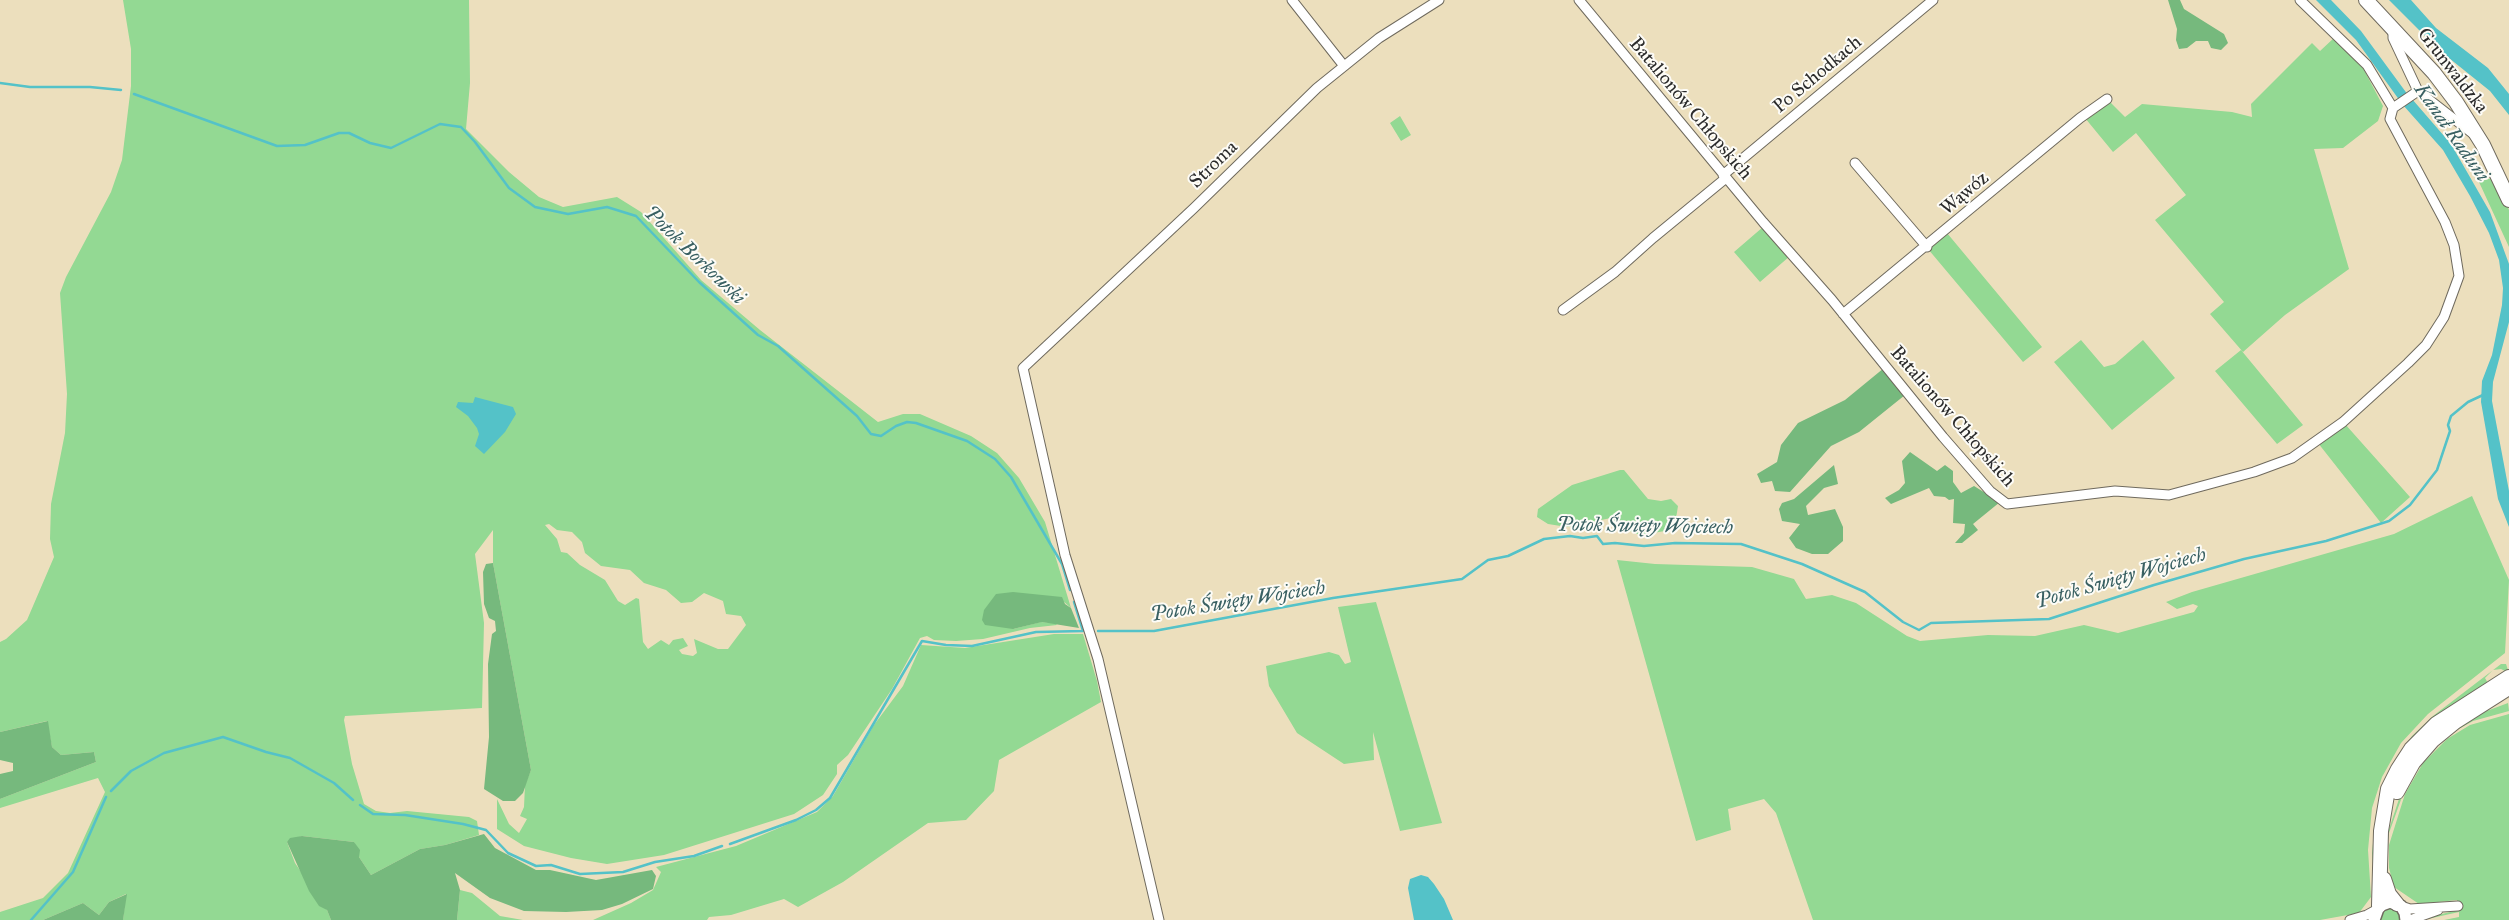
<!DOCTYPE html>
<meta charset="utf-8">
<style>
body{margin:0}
canvas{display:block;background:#ecdfbd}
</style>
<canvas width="2509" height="920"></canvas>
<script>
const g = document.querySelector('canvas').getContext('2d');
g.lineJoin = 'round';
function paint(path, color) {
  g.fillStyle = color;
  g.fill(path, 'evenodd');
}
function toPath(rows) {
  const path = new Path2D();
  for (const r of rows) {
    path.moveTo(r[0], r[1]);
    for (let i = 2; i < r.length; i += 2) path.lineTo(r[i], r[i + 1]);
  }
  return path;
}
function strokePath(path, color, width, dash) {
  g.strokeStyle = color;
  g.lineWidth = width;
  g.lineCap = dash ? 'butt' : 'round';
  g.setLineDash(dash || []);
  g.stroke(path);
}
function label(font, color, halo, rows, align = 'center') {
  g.font = font + ' "IM FELL Great Primer",serif';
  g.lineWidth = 4;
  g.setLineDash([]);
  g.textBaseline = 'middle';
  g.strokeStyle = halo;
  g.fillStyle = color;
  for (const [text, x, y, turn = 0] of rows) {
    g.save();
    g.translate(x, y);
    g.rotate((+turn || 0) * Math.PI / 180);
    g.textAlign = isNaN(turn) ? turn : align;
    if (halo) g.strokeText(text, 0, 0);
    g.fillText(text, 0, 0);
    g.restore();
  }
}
paint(toPath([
 [123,0,469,0,470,83,466,129,509,172,539,197,563,207,617,197,641,212,701,280,760,330,878,422,903,414,920,414,971,436,997,453,1019,478,1045,522,1071,608,1063,601,1013,629,1041,622,1055,623,1057,625,1030,628,983,639,956,641,934,640,927,636,920,638,892,689,848,755,837,765,837,774,823,795,794,814,718,838,664,855,607,864,571,858,524,846,497,829,497,799,509,824,519,833,527,819,520,816,524,807,525,785,531,770,493,563,493,530,475,554,484,623,482,708,345,716,344,720,352,764,364,804,376,811,390,813,407,811,469,817,477,821,479,835,445,845,420,849,371,875,359,857,354,842,302,836,287,842,295,863,327,910,331,920,123,920,126,894,109,902,99,915,83,903,43,920,0,920,0,912,43,898,68,873,105,792,98,778,0,808,0,799,96,762,94,752,61,755,52,747,47,721,0,732,0,642,6,639,27,620,54,557,50,539,51,504,65,433,67,394,60,293,66,277,111,192,122,160,131,86,131,49],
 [549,524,557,530,572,532,582,542,585,553,601,566,630,570,644,583,666,590,681,603,692,602,704,593,723,601,726,614,741,616,746,625,728,649,718,649,694,639,697,653,693,656,682,654,679,650,688,646,683,638,673,640,669,645,661,640,648,649,643,642,639,599,636,598,625,605,618,601,605,580,580,565,567,553,561,552,557,539,545,525],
 [2335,37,2362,66,2383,106,2378,121,2343,148,2314,149,2349,269,2285,315,2243,352,2210,314,2224,302,2155,220,2186,195,2136,133,2113,152,2085,118,2109,101,2125,117,2142,104,2232,112,2252,117,2251,104,2312,43,2320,51],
 [1400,116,1411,135,1401,141,1390,123],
 [2494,177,2509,210,2509,247,2479,182],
 [1763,227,1790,256,1760,282,1734,252],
 [1947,233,2042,347,2023,362,1928,249],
 [2081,340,2104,367,2115,364,2143,340,2175,378,2112,430,2054,362],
 [2241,350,2303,425,2277,444,2215,371],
 [2345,424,2410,497,2381,523,2318,443],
 [1620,470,1624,470,1648,499,1661,501,1671,499,1678,506,1675,525,1665,531,1640,535,1622,528,1611,518,1567,527,1548,524,1537,517,1538,509,1572,485],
 [2472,496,2509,580,2505,653,2428,714,2401,743,2382,777,2372,808,2368,850,2371,897,2359,913,2320,920,1813,920,1776,813,1764,799,1728,809,1731,830,1696,841,1617,560,1655,564,1752,567,1794,579,1806,599,1832,595,1856,603,1907,636,1920,641,1988,635,2035,636,2084,625,2118,633,2194,612,2198,606,2193,604,2177,609,2166,602,2192,592,2394,534],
 [1376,602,1442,823,1400,831,1373,732,1374,760,1344,764,1297,733,1269,686,1266,666,1329,652,1339,655,1345,664,1351,662,1338,607],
 [1054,634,1083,634,1097,681,1101,702,999,760,994,791,966,820,928,823,843,882,798,907,784,899,731,915,709,917,707,920,593,920,631,903,653,890,661,872,656,867,736,846,817,812,833,796,874,725,903,686,921,645,965,648],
 [2501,664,2506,664,2509,673,2501,669,2493,670,2485,678,2489,685,2397,764,2375,887,2372,853,2376,813,2384,785,2398,756,2412,736,2433,716],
 [2508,703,2509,711,2473,721,2448,735,2431,751,2415,771,2403,794,2389,833,2386,856,2389,886,2384,864,2386,838,2399,799,2412,772,2429,750,2452,730,2476,715],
 [2509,714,2509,920,2444,920,2459,917,2459,912,2423,920,2422,919,2458,910,2457,900,2419,904,2394,887,2389,868,2389,845,2405,794,2423,763,2447,739,2470,725],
 [460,890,472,893,500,916,523,920,457,920],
 [2391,908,2399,913,2400,920,2380,920,2380,914,2385,909]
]), '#93d993');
paint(toPath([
 [2168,0,2180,0,2184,9,2224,34,2228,43,2221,50,2211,48,2208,41,2196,41,2187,48,2179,49,2176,40,2177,29],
 [1884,368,1905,395,1859,432,1831,446,1790,492,1775,491,1772,481,1761,483,1757,474,1777,462,1781,445,1798,423,1845,400],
 [1910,452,1937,471,1945,465,1953,471,1953,482,1961,493,1974,486,2000,502,1973,524,1978,530,1962,543,1955,543,1964,533,1965,524,1953,523,1954,499,1949,500,1945,497,1934,496,1929,488,1891,504,1885,498,1899,490,1905,483,1902,461],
 [1834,465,1838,484,1824,488,1806,506,1808,515,1835,509,1843,527,1843,541,1828,554,1812,554,1796,548,1789,538,1800,524,1782,521,1779,509,1782,503,1794,499],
 [493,563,531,770,523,793,515,801,503,801,484,789,489,737,488,664,492,634,496,631,495,621,489,618,484,604,483,572,486,564],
 [1013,592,1062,597,1065,604,1071,608,1079,628,1042,622,1013,629,985,625,982,620,984,610,996,594],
 [48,721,52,747,61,755,94,752,96,762,0,799,0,774,13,771,13,763,0,760,0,732],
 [484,834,495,848,536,870,550,870,596,880,652,870,656,876,653,889,622,904,602,910,566,912,524,911,490,898,455,873,460,890,457,920,331,920,327,910,319,906,309,891,287,842,290,838,302,836,354,842,360,850,359,857,371,875,420,849,445,845],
 [127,894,123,920,43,920,83,903,99,915,109,902]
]), '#76b97d');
paint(toPath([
 [2316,0,2331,0,2361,31,2408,95,2400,101,2356,40],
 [2389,0,2411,0,2436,28,2488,68,2509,94,2509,115,2490,91,2439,50],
 [2412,99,2451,144,2490,212,2509,264,2509,322,2493,382,2492,401,2509,491,2509,527,2498,499,2481,402,2482,381,2492,355,2502,305,2503,288,2499,260,2489,233,2470,196,2443,150,2403,105],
 [475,397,513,407,516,414,505,432,484,454,475,446,479,434,477,428,468,416,456,407,458,402,473,403],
 [1421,875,1428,877,1434,884,1444,899,1453,920,1414,920,1408,888,1410,879]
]), '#54c2c8');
strokePath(toPath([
 [0,83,30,87,90,87,121,90],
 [134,94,277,146,305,145,339,133,349,133,370,143,391,148,440,124,461,127,475,142,509,188,535,207,568,214,607,207,636,216,699,282,758,335,778,346,857,416,871,434,881,436,896,426,907,422,916,423,967,441,995,459,1011,477,1062,564,1070,590],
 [1098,631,1154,631,1333,598,1462,579,1488,560,1508,556,1544,539,1570,536,1583,538,1597,536,1603,544,1615,543,1644,546,1675,543,1741,544,1802,564,1865,592,1903,622,1919,630,1931,623,2049,619,2154,585,2244,559,2326,541,2389,521,2410,505,2437,470,2450,431,2448,425,2451,416,2468,402,2483,395],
 [111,791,131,771,164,753,223,737,266,752,290,758,334,783,353,800],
 [360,805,373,814,405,815,463,824,486,830,508,853,536,866,551,865,580,874,623,872,655,862,694,856,722,846],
 [730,844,796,820,816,810,830,798,922,641,946,645,972,646,1036,632,1083,631,1074,602],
 [31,920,73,872,106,797]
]), '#54c2c8', 2.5);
const minor = toPath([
 [1292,0,1344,66],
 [1579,0,1763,222,1832,300,1943,437,1990,491,2007,504,2115,491,2169,495,2254,472,2292,458,2343,422,2408,363,2426,345,2444,317,2459,276,2454,245,2445,222,2390,119,2393,108,2418,91],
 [2300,0,2367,65,2393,108],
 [2393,30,2393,38,2418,91,2472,133],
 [1855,163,1927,247],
 [1723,175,1933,0],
 [1563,310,1615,272,1653,238,1726,178],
 [1843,314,2080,118,2107,99],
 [2401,906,2410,909,2458,906],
 [1159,920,1098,659,1065,555,1023,368,1194,208,1317,88,1379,38,1439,0],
 [2350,920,2367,915,2376,910],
 [2410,920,2438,910]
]);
const secondary = toPath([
 [2374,920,2379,906,2390,902,2401,906,2405,913,2406,920]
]);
const primary = toPath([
 [2366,0,2434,73,2456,102,2483,145,2509,200],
 [2397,792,2413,763,2433,740,2455,722,2507,689],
 [2384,879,2389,894,2397,904],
 [2379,906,2381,831,2388,789,2398,769,2411,749,2436,724,2509,677]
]);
strokePath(minor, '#6f6a5e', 11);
strokePath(secondary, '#6f6a5e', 14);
strokePath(primary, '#6f6a5e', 16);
strokePath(minor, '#fff', 9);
strokePath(secondary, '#fff', 11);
strokePath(primary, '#fff', 14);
label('19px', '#2b2b2b', '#fdfcf7', [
 ["Grunwaldzka",2452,71,52],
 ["Po Schodkach",1818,75,-40],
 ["Batalionów Chłopskich",1690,109,50],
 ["Stroma",1214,165,-44],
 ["Wąwóz",1965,194,-40],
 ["Batalionów Chłopskich",1952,417,49]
]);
label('italic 20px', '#396062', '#fdfcf7', [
 ["Kanał Raduni",2451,133,55],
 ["Potok Borkowski",694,256,44],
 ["Potok Święty Wojciech",1645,527,1],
 ["Potok Święty Wojciech",2121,579,-16],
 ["Potok Święty Wojciech",1238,602,-9]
]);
</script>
